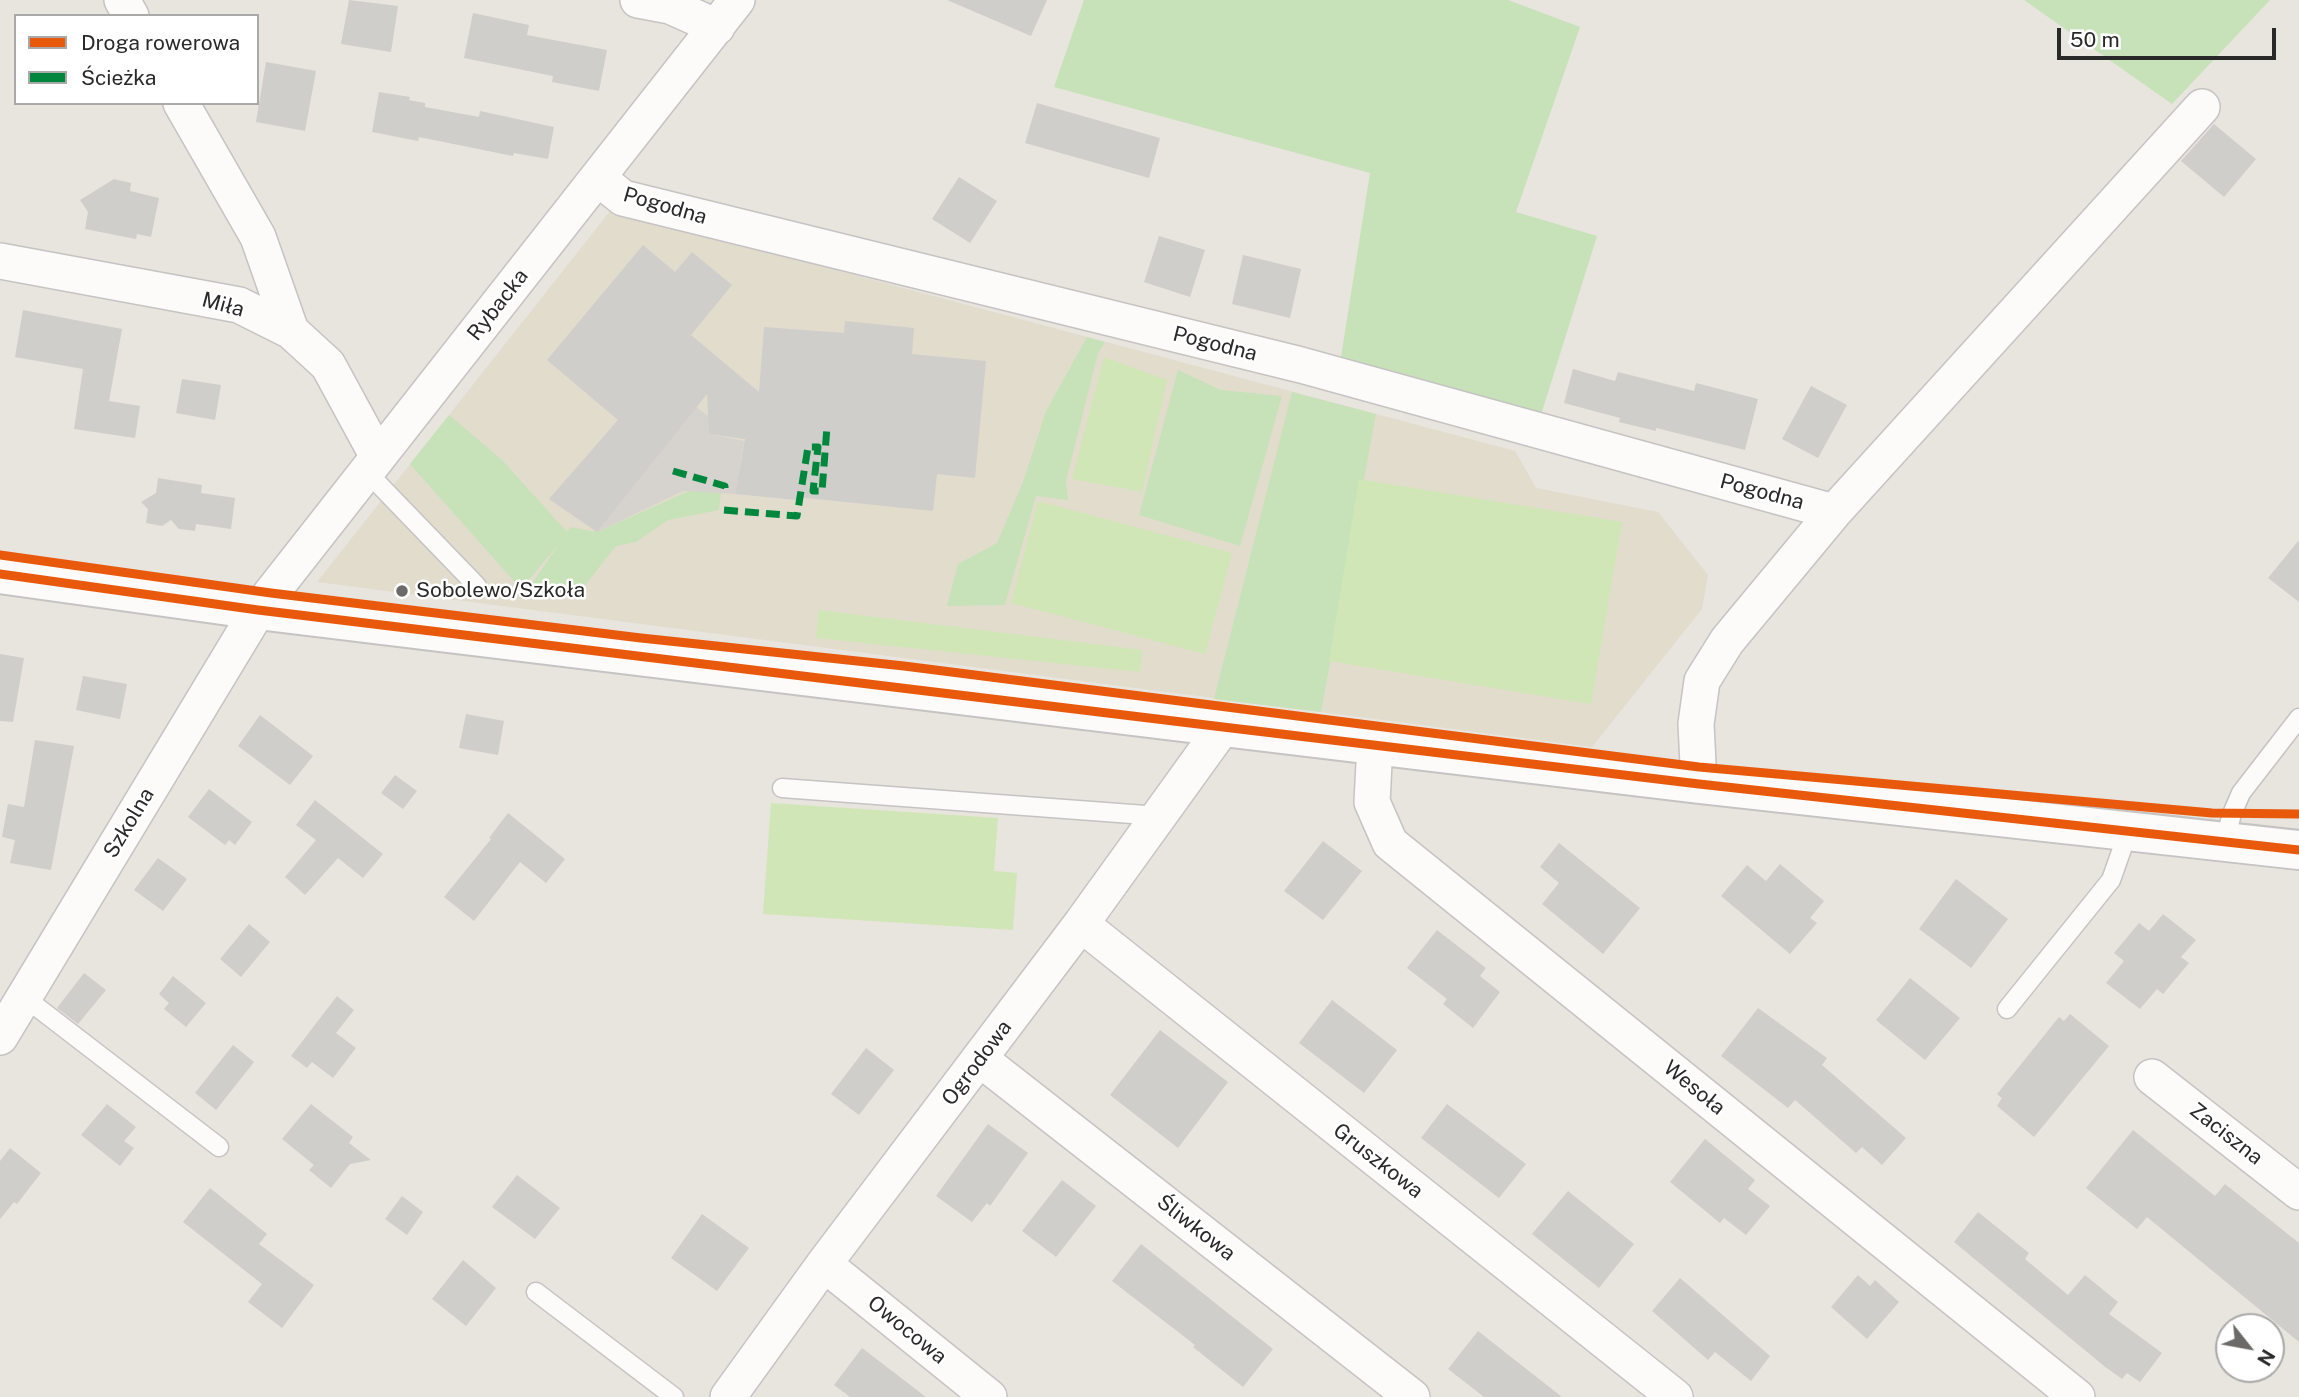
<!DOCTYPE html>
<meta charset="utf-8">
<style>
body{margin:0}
#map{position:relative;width:2299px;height:1397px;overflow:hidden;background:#e8e4de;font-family:"Public Sans",sans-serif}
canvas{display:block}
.legend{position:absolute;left:14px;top:14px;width:245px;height:91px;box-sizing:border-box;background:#fff;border:2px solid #a9a9a9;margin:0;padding:9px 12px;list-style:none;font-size:21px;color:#292929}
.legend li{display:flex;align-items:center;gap:14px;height:35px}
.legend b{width:35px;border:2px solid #a9a9a9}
.north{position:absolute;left:2215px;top:1313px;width:70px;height:70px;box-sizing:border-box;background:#fff;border:2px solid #a9a9a9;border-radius:50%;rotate:121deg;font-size:19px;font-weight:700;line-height:28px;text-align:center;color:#292929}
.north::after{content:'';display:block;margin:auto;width:24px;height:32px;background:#6c6a68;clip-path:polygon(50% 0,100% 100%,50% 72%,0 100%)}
.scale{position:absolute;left:2057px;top:28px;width:219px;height:32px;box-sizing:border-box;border:4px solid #292929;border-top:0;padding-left:9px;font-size:21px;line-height:24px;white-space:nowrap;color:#292929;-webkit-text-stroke:5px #fff;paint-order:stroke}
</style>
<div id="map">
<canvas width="2299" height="1397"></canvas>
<ul class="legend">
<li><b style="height:9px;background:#e8590c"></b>Droga rowerowa</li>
<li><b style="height:9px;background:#00873e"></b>Ścieżka</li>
</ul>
<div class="north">N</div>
<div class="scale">50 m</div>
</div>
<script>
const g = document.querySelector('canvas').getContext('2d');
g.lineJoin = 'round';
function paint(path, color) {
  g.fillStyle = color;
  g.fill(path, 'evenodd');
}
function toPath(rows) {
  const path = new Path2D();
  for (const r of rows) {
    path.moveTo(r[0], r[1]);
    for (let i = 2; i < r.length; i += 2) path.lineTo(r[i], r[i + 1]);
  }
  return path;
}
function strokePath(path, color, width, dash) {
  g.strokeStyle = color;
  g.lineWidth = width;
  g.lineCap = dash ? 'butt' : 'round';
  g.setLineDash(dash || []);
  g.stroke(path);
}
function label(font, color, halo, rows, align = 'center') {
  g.font = font + ' "Public Sans",sans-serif';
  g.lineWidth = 5;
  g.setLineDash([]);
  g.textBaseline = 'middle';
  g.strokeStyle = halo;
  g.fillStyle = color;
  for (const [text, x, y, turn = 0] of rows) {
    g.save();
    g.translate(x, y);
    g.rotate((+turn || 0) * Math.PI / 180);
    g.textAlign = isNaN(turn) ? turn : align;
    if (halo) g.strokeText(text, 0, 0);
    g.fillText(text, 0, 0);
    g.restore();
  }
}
paint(toPath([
 [611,210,1515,451,1536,488,1658,512,1708,575,1702,609,1592,747,317,582]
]), '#e2dccd');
paint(toPath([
 [1084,0,1508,0,1580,27,1516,212,1597,236,1540,418,1341,357,1370,173,1054,87],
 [2024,0,2270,0,2172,104],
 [1087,337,1105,342,1098,353,1066,481,1068,500,1036,496,1005,605,947,606,958,564,997,543,1023,482,1046,411],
 [1178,370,1221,390,1282,396,1240,546,1139,515],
 [1292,392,1376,414,1321,712,1214,699],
 [449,415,502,460,567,532,570,527,597,532,689,491,721,493,719,510,668,520,636,542,616,546,581,590,574,595,525,594,559,544,521,589,410,464]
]), '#c7e2b8');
paint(toPath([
 [1104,357,1167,380,1142,492,1072,479],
 [1359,479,1622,522,1591,704,1329,661],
 [1038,501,1232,553,1205,654,1011,603],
 [819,610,1142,650,1140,672,816,638],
 [771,803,998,818,994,871,1017,873,1013,930,763,914]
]), '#d1e6b6');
paint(toPath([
 [696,407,708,416,709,434,744,441,735,494,683,491,597,532]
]), '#d6d2cd');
paint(toPath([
 [349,0,398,6,391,52,341,44],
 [947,0,1047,0,1031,36],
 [473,13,529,25,527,35,607,50,599,91,552,82,553,76,464,58],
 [266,62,316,71,305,131,256,122],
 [379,92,410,97,409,100,425,103,425,107,479,117,480,111,554,127,548,159,514,153,513,156,419,137,418,141,372,132],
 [1037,103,1160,138,1149,178,1025,143],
 [2214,124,2256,159,2224,197,2181,161],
 [959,177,997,201,970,243,932,219],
 [114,179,131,183,130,191,159,198,151,237,137,234,136,239,85,229,88,212,80,200],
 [1159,236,1205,250,1190,297,1144,282],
 [643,245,675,272,692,252,732,285,691,335,759,392,764,327,844,333,845,321,914,328,912,354,986,361,975,478,937,474,933,511,797,497,797,500,735,494,745,439,709,434,707,394,597,532,549,499,618,420,547,360],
 [1243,255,1301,269,1290,318,1232,304],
 [23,310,122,329,109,401,140,406,135,438,74,429,83,369,15,357],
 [1573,369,1615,381,1618,372,1694,391,1696,383,1758,399,1745,450,1656,428,1656,431,1619,422,1620,418,1564,403],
 [182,379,221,385,215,420,176,413],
 [1811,386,1847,405,1818,458,1782,439],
 [158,478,202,485,201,493,235,498,231,529,196,524,195,531,179,529,171,520,162,526,146,523,148,509,141,502,156,493],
 [2299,540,2299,602,2268,578],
 [0,654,24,658,13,722,0,721],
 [83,676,127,684,120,719,76,710],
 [466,714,504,721,498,755,459,748],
 [260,715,313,756,290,785,238,746],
 [35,740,74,746,51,870,10,863,15,840,2,837,8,804,24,807],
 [395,775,417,791,403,809,381,793],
 [209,789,252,822,235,845,229,840,225,845,188,817],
 [315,800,383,854,363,878,338,858,305,895,285,877,316,840,296,825],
 [508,813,565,859,546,883,520,862,474,921,444,897,491,839,489,838],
 [1323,841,1362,871,1323,920,1284,891],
 [1559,843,1640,908,1603,954,1542,904,1559,883,1540,867],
 [158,858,187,879,163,911,134,890],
 [1780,864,1824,901,1810,918,1817,923,1790,954,1721,896,1747,865,1766,881],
 [1956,879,2008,919,1971,968,1919,929],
 [2163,914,2196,940,2181,957,2189,963,2163,994,2157,989,2140,1009,2106,983,2124,961,2114,953,2139,923,2149,931],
 [249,924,270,942,241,977,220,959],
 [1437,930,1486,968,1480,976,1500,992,1473,1028,1443,1004,1447,999,1407,968],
 [84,973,106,990,78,1024,57,1008],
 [173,976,206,1003,186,1027,164,1009,169,1003,159,994],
 [1910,978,1960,1018,1925,1060,1876,1020],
 [337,996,354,1010,336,1033,356,1048,333,1078,312,1062,307,1068,291,1056],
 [1332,1000,1397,1050,1364,1093,1299,1043],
 [1758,1008,1827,1058,1822,1065,1906,1138,1882,1165,1862,1147,1856,1153,1795,1100,1788,1108,1721,1056],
 [2070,1014,2109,1046,2034,1137,1997,1106,2002,1098,1997,1094,2059,1017,2064,1021],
 [1160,1030,1228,1082,1178,1148,1110,1095],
 [233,1045,254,1062,216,1110,195,1093],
 [866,1048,894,1070,859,1115,831,1094],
 [107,1104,136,1127,124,1141,134,1148,120,1166,81,1135],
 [311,1104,353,1137,349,1143,371,1160,350,1164,331,1188,309,1170,314,1165,282,1139],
 [1447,1104,1526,1164,1499,1198,1421,1138],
 [988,1124,1028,1153,990,1206,987,1203,972,1222,936,1196],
 [2133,1130,2215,1196,2225,1184,2299,1243,2299,1342,2147,1217,2137,1229,2086,1188],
 [1705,1139,1755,1180,1748,1189,1770,1206,1746,1235,1724,1218,1720,1223,1670,1182],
 [10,1148,41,1173,17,1204,14,1202,0,1219,0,1161],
 [517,1175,560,1208,535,1239,492,1207],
 [1062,1180,1096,1206,1056,1257,1022,1231],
 [210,1188,267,1234,259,1244,314,1285,282,1328,248,1302,262,1284,183,1222],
 [1568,1191,1634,1244,1599,1288,1532,1234],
 [402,1196,423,1212,407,1235,385,1219],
 [1978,1212,2029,1253,2025,1259,2068,1295,2085,1275,2118,1302,2109,1314,2162,1353,2140,1382,2127,1373,2122,1379,2104,1366,1954,1242],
 [702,1214,749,1248,717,1291,671,1258],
 [1141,1244,1273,1349,1243,1387,1193,1347,1195,1345,1112,1281],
 [463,1260,496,1288,466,1326,432,1299],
 [1858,1275,1870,1286,1875,1280,1899,1302,1867,1339,1831,1307],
 [1680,1278,1770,1356,1751,1381,1715,1352,1708,1360,1652,1311],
 [1478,1331,1562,1397,1484,1397,1448,1369],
 [862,1348,926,1397,850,1397,834,1385]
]), '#d0ceca');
const lane = toPath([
 [366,471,477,586],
 [782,788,1159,816],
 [2224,842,2232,814,2241,793,2299,718],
 [24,997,219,1147],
 [2007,1009,2111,880,2128,832],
 [536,1292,674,1397]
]);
const street = toPath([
 [122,0,131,16],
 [638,0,670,6,717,27],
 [181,103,258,237,291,331],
 [598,178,623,198,1301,365,1834,512],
 [0,261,239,305,291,331,328,365,378,457],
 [1375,744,1372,802,1390,843,2077,1397],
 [1699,784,1696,724,1702,681,1727,641,1834,512,2202,107],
 [1081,924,1675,1397],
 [0,1037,258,610,737,0],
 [980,1059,1412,1397],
 [2152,1077,2299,1192],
 [824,1264,989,1397],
 [728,1397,824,1264,1081,924,1223,727]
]);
const secondary = toPath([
 [0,574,258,610,1223,727,1699,784,2299,850]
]);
strokePath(lane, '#c5c3c3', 21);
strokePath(street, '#c5c3c3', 38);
strokePath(secondary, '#c5c3c3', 42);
strokePath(lane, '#fcfbfa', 18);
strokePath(street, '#fcfbfa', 35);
strokePath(secondary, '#fcfbfa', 38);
strokePath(toPath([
 [673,471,725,486,725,495],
 [724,510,797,516,808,447,818,447,813,491,822,491,827,427]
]), '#00873e', 7, [14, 7]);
strokePath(toPath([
 [0,555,271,593,641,638,904,666,1699,767,2212,813,2299,814],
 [0,574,258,610,1223,727,1699,784,2299,850]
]), '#e8590c', 9);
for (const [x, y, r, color] of [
 [402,591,7,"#6c6a68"]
]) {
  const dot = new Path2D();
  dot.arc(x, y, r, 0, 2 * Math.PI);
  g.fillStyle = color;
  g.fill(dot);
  strokePath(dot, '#fff', 2.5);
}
label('21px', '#292929', '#fff', [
 ["Pogodna",665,206,16],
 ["Miła",223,305,15],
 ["Rybacka",498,305,-52],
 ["Pogodna",1215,344,14],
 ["Pogodna",1762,492,15],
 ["Szkolna",129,823,-59],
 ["Ogrodowa",977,1063,-53],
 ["Wesoła",1694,1088,39],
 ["Zaciszna",2226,1134,38],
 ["Gruszkowa",1378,1161,38],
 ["Śliwkowa",1196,1228,38],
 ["Owocowa",907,1330,39]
]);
label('21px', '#292929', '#fff', [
 ["Sobolewo/Szkoła",416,591]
], 'left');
</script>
